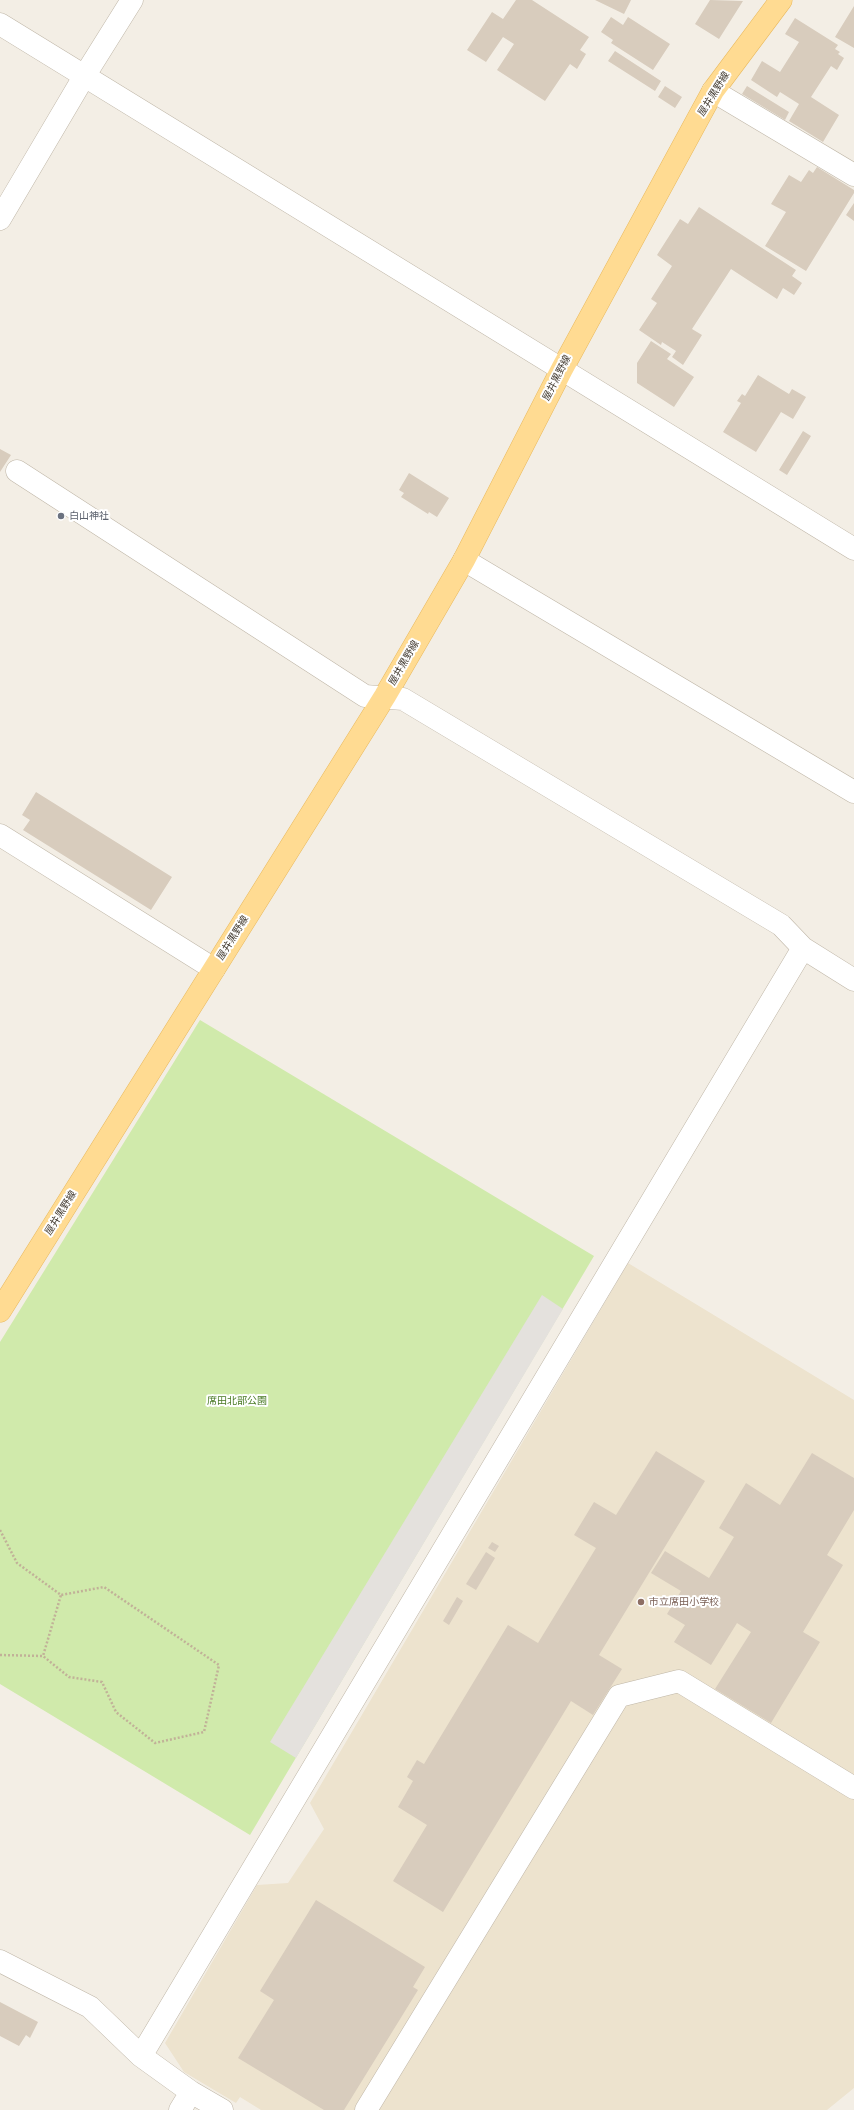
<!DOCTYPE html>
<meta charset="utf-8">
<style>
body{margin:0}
canvas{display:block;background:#f3eee5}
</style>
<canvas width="854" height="2110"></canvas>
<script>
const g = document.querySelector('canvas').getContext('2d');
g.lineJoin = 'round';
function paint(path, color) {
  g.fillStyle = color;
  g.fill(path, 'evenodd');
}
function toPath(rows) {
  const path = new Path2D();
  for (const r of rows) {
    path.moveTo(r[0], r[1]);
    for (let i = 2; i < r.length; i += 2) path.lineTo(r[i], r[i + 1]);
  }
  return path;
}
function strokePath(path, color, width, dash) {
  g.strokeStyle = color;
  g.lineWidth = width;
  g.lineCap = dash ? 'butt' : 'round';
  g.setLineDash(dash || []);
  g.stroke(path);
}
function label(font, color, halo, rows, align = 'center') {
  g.font = font + ' "Fira Sans","Noto Sans JP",sans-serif';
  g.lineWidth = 4;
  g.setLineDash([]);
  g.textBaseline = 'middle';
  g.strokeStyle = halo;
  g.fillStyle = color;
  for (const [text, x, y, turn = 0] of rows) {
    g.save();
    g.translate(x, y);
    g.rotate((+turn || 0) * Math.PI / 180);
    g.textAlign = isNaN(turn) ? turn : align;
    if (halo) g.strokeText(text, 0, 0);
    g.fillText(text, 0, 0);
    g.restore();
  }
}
paint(toPath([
 [628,1263,854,1400,854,2088,827,2110,261,2110,240,2097,236,2103,184,2072,165,2043,257,1885,288,1883,324,1829,310,1803]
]), '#ede3ce');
paint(toPath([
 [200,1020,594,1256,250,1835,0,1684,0,1342]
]), '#d0eaab');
paint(toPath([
 [542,1295,563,1309,296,1758,270,1742]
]), '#e4e1dd');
paint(toPath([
 [516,0,532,0,589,37,580,50,586,54,577,69,570,64,545,101,497,70,514,44,503,37,486,62,467,50,492,12,503,19],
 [595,0,631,0,624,14],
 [710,0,743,1,719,39,695,24],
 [854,6,854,48,835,37],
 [611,17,623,25,628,17,670,44,653,70,611,43,613,40,601,32],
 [795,18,838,45,835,49,840,52,838,54,844,58,837,70,831,66,811,97,839,115,823,142,789,121,799,104,780,92,777,97,751,80,762,61,780,72,799,42,785,34],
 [615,51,661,81,655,91,608,61],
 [665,86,682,97,675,108,658,97],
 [747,86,789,112,785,120,742,94],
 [817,167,854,190,854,193,806,271,765,246,786,212,771,204,789,175,801,182,809,170,813,173],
 [854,203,854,221,846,215],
 [699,207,796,270,792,276,802,283,794,295,783,288,777,299,731,269,692,329,702,335,683,365,672,357,676,351,662,342,661,345,639,330,657,303,651,299,672,266,657,255,680,219,688,224],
 [651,341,671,354,667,359,694,377,674,407,637,383,637,363],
 [758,375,789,394,792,389,806,397,793,419,781,412,756,452,723,432,741,403,737,401,742,394,745,396],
 [803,431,811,436,787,475,779,470],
 [0,449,11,455,0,472],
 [409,473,449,498,437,517,429,512,428,514,401,497,404,493,399,490],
 [36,792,172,877,151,910,23,830,30,820,22,815],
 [656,1451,705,1481,599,1655,622,1669,593,1715,571,1701,443,1912,393,1881,427,1825,398,1807,413,1781,407,1777,417,1760,424,1764,508,1625,538,1643,596,1548,574,1535,594,1502,616,1515],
 [812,1453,854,1478,854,1510,827,1555,843,1565,803,1632,820,1642,771,1723,715,1689,751,1632,737,1623,711,1665,674,1642,685,1625,667,1614,681,1591,651,1573,665,1551,709,1578,734,1537,719,1528,746,1483,780,1505],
 [492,1542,499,1546,495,1552,488,1548],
 [486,1552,495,1558,476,1590,466,1584],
 [457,1597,463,1601,449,1625,443,1621],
 [316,1900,425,1967,413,1987,418,1990,344,2110,324,2110,238,2058,274,2000,260,1991],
 [0,2002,38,2022,30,2038,26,2035,19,2046,0,2036]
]), '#d8ccbd');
const minor = toPath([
 [0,24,854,549],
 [713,91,854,175],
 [0,219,85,75,132,0],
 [17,471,365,696,403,699,781,925,803,948,854,980],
 [464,560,854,792],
 [0,835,214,969],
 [0,1961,90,2007,141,2056,191,2092,222,2110],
 [141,2056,803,948],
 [180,2110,191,2092],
 [366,2110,619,1696,679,1681,854,1788]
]);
const major = toPath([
 [0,1311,385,696,464,560,562,369,713,91,781,0]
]);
strokePath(minor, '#bfb6a7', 23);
strokePath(major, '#e9b95d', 23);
strokePath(toPath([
 [0,1530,17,1563,61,1595,43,1656],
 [0,1655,43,1656,69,1677,102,1682,116,1712,155,1743,204,1732,219,1665,104,1587,61,1595]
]), '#c1b198', 2.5, [2, 2]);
strokePath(minor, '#fff', 22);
strokePath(major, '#ffdb92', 22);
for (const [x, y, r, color] of [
 [61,516,4,"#6b7280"],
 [641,1602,4,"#8d6e63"]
]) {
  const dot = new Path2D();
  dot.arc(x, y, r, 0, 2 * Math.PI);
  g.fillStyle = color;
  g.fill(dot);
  strokePath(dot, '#fff', 1.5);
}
label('10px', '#463e34', '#fff', [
 ["屋井黒野線",714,94,-58],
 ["屋井黒野線",557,378,-63],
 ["屋井黒野線",404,663,-60],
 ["屋井黒野線",233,938,-58],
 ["屋井黒野線",61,1213,-58]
]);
label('10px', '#5b616d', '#fff', [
 ["白山神社",69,516]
], 'left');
label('10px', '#497a25', '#fff', [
 ["席田北部公園",237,1401]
]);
label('10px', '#785e54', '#fff', [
 ["市立席田小学校",649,1602]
], 'left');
</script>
